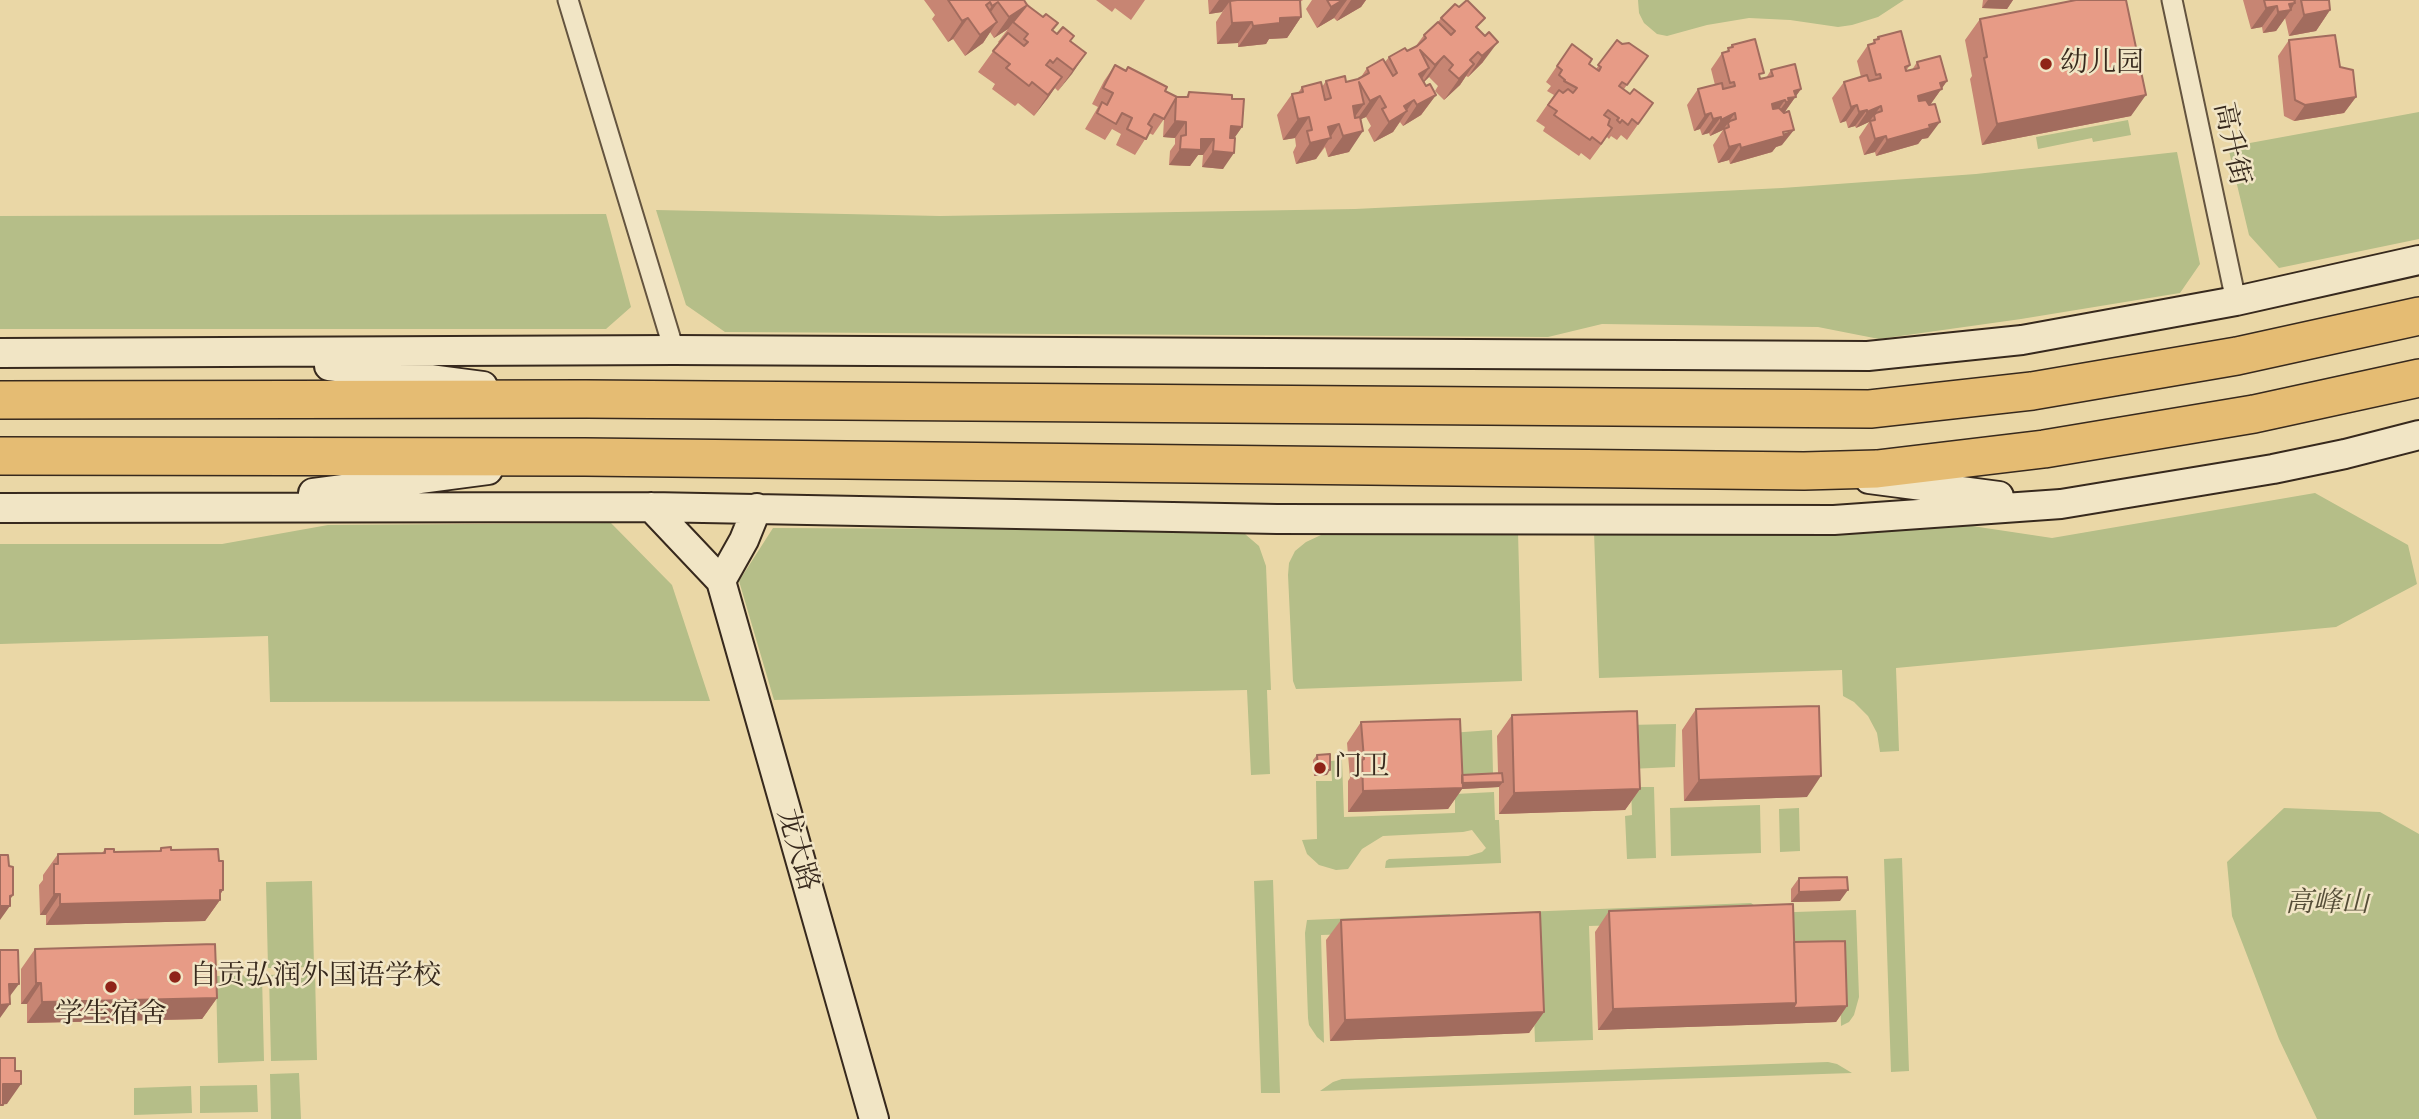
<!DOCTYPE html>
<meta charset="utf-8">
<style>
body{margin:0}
canvas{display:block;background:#ead7a6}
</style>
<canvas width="2419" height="1119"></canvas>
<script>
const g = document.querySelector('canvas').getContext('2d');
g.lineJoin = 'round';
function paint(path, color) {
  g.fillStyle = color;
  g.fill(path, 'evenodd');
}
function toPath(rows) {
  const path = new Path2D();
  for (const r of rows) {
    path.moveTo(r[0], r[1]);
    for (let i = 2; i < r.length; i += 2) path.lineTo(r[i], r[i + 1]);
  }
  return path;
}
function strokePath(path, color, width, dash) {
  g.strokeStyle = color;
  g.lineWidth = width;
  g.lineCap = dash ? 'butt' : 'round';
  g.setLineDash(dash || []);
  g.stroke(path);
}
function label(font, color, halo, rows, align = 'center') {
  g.font = font + ' "Old Standard TT","Noto Serif SC",serif';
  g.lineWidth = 5;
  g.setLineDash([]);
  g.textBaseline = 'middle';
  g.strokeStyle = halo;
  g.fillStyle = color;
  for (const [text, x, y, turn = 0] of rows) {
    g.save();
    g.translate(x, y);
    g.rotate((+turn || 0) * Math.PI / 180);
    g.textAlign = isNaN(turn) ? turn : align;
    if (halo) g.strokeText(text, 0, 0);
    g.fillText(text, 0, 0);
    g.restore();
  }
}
paint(toPath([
 [1638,0,1904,0,1878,17,1852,25,1838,27,1790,20,1749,18,1707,25,1667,36,1657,34,1644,23,1639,13],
 [2419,112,2419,239,2279,268,2249,235,2228,147],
 [2128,120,2131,135,2093,142,2092,138,2038,149,2036,137],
 [2177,152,2200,264,2180,293,2021,319,1879,339,1818,327,1602,324,1548,337,725,332,686,305,656,210,940,216,1355,209,1782,188,1976,174],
 [606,214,631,307,606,329,0,329,0,216],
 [2315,493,2408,545,2417,584,2336,627,1896,668,1899,751,1880,752,1877,733,1868,716,1854,702,1843,696,1842,670,1599,678,1594,531,1972,526,2052,538],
 [611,523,672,585,710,701,270,702,268,636,0,644,0,544,222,544,328,525],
 [773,528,1229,530,1245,534,1259,546,1266,566,1271,690,1267,690,1270,774,1251,775,1247,690,774,700,739,581],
 [1518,532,1522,681,1296,689,1293,681,1288,575,1289,563,1295,551,1306,542,1321,535],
 [1676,724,1675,767,1629,769,1627,725],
 [1492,730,1493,774,1451,775,1450,733],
 [1342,760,1344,817,1455,813,1455,794,1494,792,1495,820,1499,820,1501,863,1385,868,1386,861,1389,859,1468,856,1482,852,1486,848,1472,830,1463,832,1383,836,1362,849,1348,869,1336,870,1319,865,1307,854,1302,840,1317,839,1316,781,1332,781,1331,761],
 [1631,787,1654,787,1656,858,1627,859,1625,816,1632,815],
 [1760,805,1761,853,1671,856,1670,808],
 [1799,808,1800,851,1780,852,1779,809],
 [2284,808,2380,812,2419,834,2419,1119,2317,1119,2279,1039,2232,916,2227,862],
 [1902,858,1909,1071,1891,1072,1884,859],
 [1273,880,1280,1093,1261,1093,1254,881],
 [312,881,314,967,268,968,266,882],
 [1751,903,1765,913,1856,910,1859,997,1854,1015,1849,1022,1841,1026,1839,950,1784,952,1783,920,1589,926,1593,1040,1535,1042,1531,928,1473,930,1472,914],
 [1450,914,1451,931,1321,935,1324,1043,1317,1037,1309,1025,1308,1018,1305,933,1307,920],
 [315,973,317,1060,271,1061,269,975],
 [262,975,264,1061,218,1063,216,976],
 [1828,1062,1837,1064,1852,1073,1320,1091,1333,1082,1342,1079],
 [299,1073,301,1119,271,1119,270,1074],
 [257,1085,258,1112,200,1113,200,1086],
 [191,1086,192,1113,134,1115,134,1088]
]), '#b5be88');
const street = toPath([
 [568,0,674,350],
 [2172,0,2236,301]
]);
const secondary = toPath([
 [0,353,674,350,1868,356,2022,340,2236,301,2419,260],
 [329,366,483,386],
 [1869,479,1999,496],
 [313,493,488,470],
 [651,507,721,581,744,540,757,508],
 [0,508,651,507,1277,519,1834,520,2061,504,2273,469,2345,454,2419,435],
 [721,581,874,1119]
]);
const highway = toPath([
 [0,400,586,399,1870,409,2032,391,2237,356,2419,316],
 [0,456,585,457,1804,471,1877,469,2044,449,2254,414,2419,378]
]);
strokePath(street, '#64543f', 23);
strokePath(secondary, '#37291d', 32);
strokePath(highway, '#37291d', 40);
strokePath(street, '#f1e5c5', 19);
strokePath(secondary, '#f1e5c5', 28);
strokePath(highway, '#e5bc73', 37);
paint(toPath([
 [924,0,1024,0,1052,30,1057,34,1071,41,1086,53,1058,91,1055,88,1034,116,1018,103,1015,106,992,89,995,84,978,72,999,43,998,42,1008,29,994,38,990,32,983,43,965,56,953,39,948,42,932,19,935,15],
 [1096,0,1145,0,1131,20,1115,8,1112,12],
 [1208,0,1303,0,1300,2,1301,17,1287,38,1269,39,1266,44,1238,47,1238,43,1217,44,1216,22,1225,8,1222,12,1209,14],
 [1312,0,1366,0,1361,7,1337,21,1334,18,1317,28,1306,9],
 [1983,0,2013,0,2007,9,1982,8],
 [2070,0,2126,0,2131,116,1982,145,1970,79,1972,76,1965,40,1980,19,2071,1],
 [2243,0,2329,0,2330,10,2316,31,2289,36,2285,18,2276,31,2263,33,2262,27,2251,29],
 [1441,18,1477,28,1483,62,1468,77,1466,76,1460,85,1444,100,1435,91,1438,86,1429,77,1424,82,1426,86,1436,95,1421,115,1403,126,1400,122,1393,132,1374,142,1368,130,1371,126,1366,117,1360,119,1349,152,1328,157,1325,147,1316,159,1296,164,1293,152,1296,146,1295,138,1283,140,1277,115,1292,94,1298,93,1302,87,1322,87,1326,81,1346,82,1358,79,1361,77,1367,68,1385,62,1389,57,1407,51,1415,47,1424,35,1438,22],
 [1878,37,1910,65,1906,71,1912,70,1917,62,1947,81,1930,105,1928,138,1922,139,1918,144,1876,156,1875,152,1864,155,1859,137,1869,122,1856,128,1855,126,1848,128,1846,121,1840,123,1832,98,1844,82,1861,77,1857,61,1868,45,1871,44],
 [1617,40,1648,56,1624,89,1630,94,1653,103,1627,140,1621,135,1617,140,1611,136,1609,139,1607,137,1590,160,1581,153,1579,156,1543,131,1545,127,1536,121,1554,95,1547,91,1551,86,1546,82,1572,44,1589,64,1596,69],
 [2289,40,2340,67,2356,97,2344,113,2294,121,2284,116,2278,56],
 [1732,45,1760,79,1766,78,1771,70,1801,89,1784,113,1782,145,1776,147,1772,152,1730,164,1729,160,1718,163,1713,145,1723,130,1710,136,1709,133,1702,135,1700,129,1694,131,1687,105,1698,89,1715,85,1711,69,1722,53,1726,52],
 [1115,65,1177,97,1186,97,1189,92,1232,99,1242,127,1234,138,1223,169,1202,167,1203,155,1198,155,1190,166,1169,165,1170,151,1175,144,1175,138,1163,137,1164,119,1153,135,1149,133,1135,155,1116,145,1121,134,1112,129,1105,140,1085,129,1098,107,1092,104,1104,81],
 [1696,709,1807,797,1684,801,1682,730],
 [1512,715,1640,789,1625,810,1499,814,1499,787,1462,789,1448,809,1348,812,1348,781,1350,778,1347,743,1361,722,1462,775,1498,773,1497,736],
 [1317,755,1327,775,1314,776,1313,760],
 [161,848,219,861,223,890,220,895,220,900,205,921,46,925,46,915,40,915,39,885,43,880,43,875,58,854,102,853,105,849,114,852,159,851],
 [1799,878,1840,901,1791,902,1791,889],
 [1609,911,1794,942,1847,1006,1836,1022,1598,1030,1595,932],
 [1341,920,1544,1012,1529,1033,1330,1041,1326,940],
 [35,949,217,998,202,1019,27,1023,27,1004,21,1004,21,969]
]), '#c78573');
paint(toPath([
 [1219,0,1236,0,1230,1,1222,12,1209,14],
 [1343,0,1347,0,1334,18,1317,28,1331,7],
 [1351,0,1366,0,1361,7,1337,21],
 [1988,0,2013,0,2007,9,1982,8],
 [2291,0,2296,0,2291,10,2276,31,2263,33,2278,12],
 [998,2,983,23,978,26,992,6],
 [1026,6,1008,29,994,38,1009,17],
 [2277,6,2262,27,2251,29,2266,8],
 [2330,10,2316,31,2289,36,2304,15],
 [1301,17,1287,38,1269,39,1266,44,1238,47,1253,26,1280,18],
 [968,18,953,39,948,42,962,21],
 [997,22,983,43,965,56,980,35],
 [1252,22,1238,43,1217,44,1232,23],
 [1498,42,1483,62,1468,77,1482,56],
 [1086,53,1072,74,1058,91,1073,70],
 [1444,56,1429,77,1420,86,1435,65],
 [1474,64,1460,85,1444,100,1459,79],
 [1429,68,1415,89,1419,74],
 [1062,77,1048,98,1034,116,1048,95],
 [1947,81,1930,105,1906,112,1918,96,1940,83],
 [1801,89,1784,113,1774,118,1794,91],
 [1436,95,1421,115,1403,126,1417,105],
 [2146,95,2131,116,1982,145,1997,124],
 [1380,96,1366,117,1355,122,1370,101],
 [2356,97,2344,113,2294,121,2305,105],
 [1414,100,1405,113,1407,111,1393,132,1374,142,1389,122,1404,106],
 [1785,100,1774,116,1772,104],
 [1364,104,1349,125,1353,106],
 [1857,105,1846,121,1840,123,1851,107],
 [1881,106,1869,122,1856,128,1867,112],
 [1867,110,1855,126,1848,128,1859,112],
 [1711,113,1700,129,1694,131,1705,115],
 [1735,113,1723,130,1710,136,1721,120],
 [1309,117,1295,138,1283,140,1298,119],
 [1721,117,1709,133,1702,135,1713,119],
 [1175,121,1186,122,1175,138,1163,137],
 [1940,122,1928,138,1922,139,1918,144,1876,156,1887,140],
 [1339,124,1316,159,1296,164,1310,143,1328,127],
 [1231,126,1242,127,1231,143,1220,142],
 [1794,130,1782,145,1776,147,1772,152,1730,164,1741,148],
 [1363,131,1349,152,1328,157,1343,136],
 [1886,136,1875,152,1864,155,1875,139],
 [1201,139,1214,139,1203,155,1198,155,1190,166,1169,165,1180,149],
 [1740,144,1729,160,1718,163,1729,147],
 [1213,151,1234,153,1223,169,1202,167],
 [1318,770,1330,770,1327,775,1314,776],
 [1821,776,1807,797,1684,801,1699,780],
 [1503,782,1499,787,1462,789,1448,809,1348,812,1363,791,1451,784],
 [1640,789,1625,810,1499,814,1514,793],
 [223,890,216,900,220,900,205,921,46,925,60,904],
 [1848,890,1840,901,1791,902,1799,892],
 [54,894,60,894,46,915,40,915],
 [13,895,6,906,10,906,0,920,0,906,10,896],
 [36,983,41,983,27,1004,21,1004],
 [9,984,19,984,4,1004],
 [217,998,202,1019,27,1023,42,1002],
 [1796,1003,1847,1006,1836,1022,1598,1030,1613,1009],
 [10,1004,0,1018,0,1005],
 [1544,1012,1529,1033,1330,1041,1345,1020],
 [3,1084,21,1084,7,1104,0,1105]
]), '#a26c5e');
const building = toPath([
 [948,0,1024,0,1027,5,1043,17,1046,14,1058,23,1052,30,1057,34,1063,27,1074,36,1070,41,1086,53,1073,70,1057,58,1053,63,1050,60,1046,65,1062,77,1048,95,1032,82,1029,86,1006,68,1010,64,993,51,1008,33,1024,46,1028,42,1024,39,1028,34,1013,22,1026,6,1009,17,998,2,992,6,990,2,986,5,997,22,980,35,968,18,962,21,948,0],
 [1237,0,1300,0,1301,17,1280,18,1280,23,1253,26,1252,22,1232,23,1230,1,1237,0],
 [1327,0,1343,0,1331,7,1327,0],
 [1467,0,1485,18,1476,27,1485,36,1489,32,1498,42,1482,56,1478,52,1470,60,1474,64,1459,79,1449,70,1453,65,1444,56,1435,65,1420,50,1429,68,1419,74,1426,86,1430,84,1436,95,1417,105,1414,100,1404,106,1407,111,1389,122,1382,109,1386,107,1380,96,1370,101,1359,82,1364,104,1353,106,1355,118,1360,117,1363,131,1343,136,1339,124,1328,127,1331,138,1310,143,1307,131,1312,130,1309,117,1298,119,1292,94,1303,92,1302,87,1321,82,1325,100,1331,98,1326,81,1345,76,1346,82,1358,79,1369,73,1367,68,1383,59,1393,76,1397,73,1389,57,1405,48,1407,51,1417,46,1426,38,1424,35,1438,22,1451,35,1455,31,1441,18,1455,4,1459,7,1467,0],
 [2076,0,2126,0,2146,95,1997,124,1984,58,1987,57,1980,19,2076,0],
 [2264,0,2294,0,2295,3,2289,4,2291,10,2278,12,2277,6,2266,8,2264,0],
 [2301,0,2329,0,2330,10,2304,15,2301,0],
 [1901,31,1910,65,1905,67,1906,71,1919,68,1917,62,1940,56,1947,81,1940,83,1942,89,1918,96,1919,101,1926,100,1929,105,1935,104,1940,122,1929,125,1930,128,1887,140,1886,136,1875,139,1870,121,1875,120,1874,115,1876,113,1882,111,1881,106,1867,112,1867,110,1859,112,1857,105,1851,107,1844,82,1867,75,1869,81,1881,78,1880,74,1876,75,1868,45,1875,43,1874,40,1879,39,1878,37,1901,31],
 [2335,35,2340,67,2353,70,2356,97,2305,105,2295,100,2289,40,2335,35],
 [1755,39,1764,73,1759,74,1760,79,1773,76,1771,70,1795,64,1801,89,1794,91,1796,97,1788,98,1789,102,1786,102,1785,100,1772,104,1773,109,1779,108,1784,113,1789,111,1794,130,1783,132,1784,136,1741,148,1740,144,1729,147,1724,129,1729,127,1728,123,1730,121,1736,119,1735,113,1721,120,1721,117,1713,119,1711,113,1705,115,1698,89,1722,83,1723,89,1735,86,1734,82,1730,83,1722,53,1729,51,1728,48,1733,47,1732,45,1755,39],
 [1617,40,1622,44,1629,43,1648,56,1627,85,1622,82,1619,86,1630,94,1634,89,1653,103,1638,124,1632,119,1628,125,1622,120,1620,123,1617,120,1619,118,1608,110,1604,115,1610,119,1608,125,1612,128,1601,144,1592,137,1590,140,1554,115,1557,111,1548,105,1559,90,1563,93,1568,89,1573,93,1577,88,1564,81,1565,80,1559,75,1562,70,1557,66,1572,44,1592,59,1589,64,1599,71,1601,67,1598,65,1617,40],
 [1115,65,1126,71,1128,67,1167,87,1165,91,1177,97,1188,97,1189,92,1232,95,1232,99,1244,99,1242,127,1231,126,1230,138,1235,138,1234,153,1213,151,1214,139,1201,139,1201,150,1180,149,1181,136,1186,135,1186,122,1175,121,1176,98,1164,119,1154,114,1148,124,1152,127,1146,139,1127,129,1132,118,1122,113,1116,124,1097,113,1102,102,1107,105,1113,93,1103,88,1115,65],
 [1819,706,1821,776,1699,780,1696,709,1819,706],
 [1637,711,1640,789,1514,793,1512,715,1637,711],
 [1460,719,1463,788,1363,791,1362,760,1364,759,1361,722,1460,719],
 [1330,754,1330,770,1318,770,1317,755,1330,754],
 [1502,773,1503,782,1462,783,1462,775,1502,773],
 [171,847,171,850,218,849,219,861,223,861,223,890,220,890,220,900,60,904,60,894,54,894,54,864,58,864,58,854,105,853,105,849,114,849,114,852,161,851,161,848,171,847],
 [0,855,8,855,9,866,13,867,13,895,10,896,10,906,0,906,0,855],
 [1847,877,1848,890,1799,892,1799,878,1847,877],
 [1793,904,1796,1003,1613,1009,1609,911,1793,904],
 [1540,912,1544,1012,1345,1020,1341,920,1540,912],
 [1845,941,1847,1006,1793,1008,1796,1003,1794,942,1845,941],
 [215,944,217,998,42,1002,41,983,36,983,35,949,215,944],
 [0,950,18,950,19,984,9,984,10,1004,0,1005,0,950],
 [0,1058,15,1058,15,1071,21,1071,21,1084,3,1084,3,1105,0,1105,0,1058]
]);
paint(building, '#e79b86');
strokePath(building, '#a26c5e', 2);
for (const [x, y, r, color] of [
 [2046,64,7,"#8f2418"],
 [1320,768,7,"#8f2418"],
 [175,977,7,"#8f2418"],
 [111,987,7,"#8f2418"]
]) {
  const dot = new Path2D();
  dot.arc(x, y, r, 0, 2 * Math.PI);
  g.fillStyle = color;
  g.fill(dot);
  strokePath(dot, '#f1e5c5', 2.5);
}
label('28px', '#37291d', '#f1e5c5', [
 ["幼儿园",2060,64],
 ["门卫",1334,768],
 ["自贡弘润外国语学校",189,977],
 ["学生宿舍",111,1015,"center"]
], 'left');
label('28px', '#37291d', '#f1e5c5', [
 ["高升街",2231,144,78],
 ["龙大路",797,850,74]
]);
label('italic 28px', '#564e38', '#f1e5c5', [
 ["高峰山",2327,904]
]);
</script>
